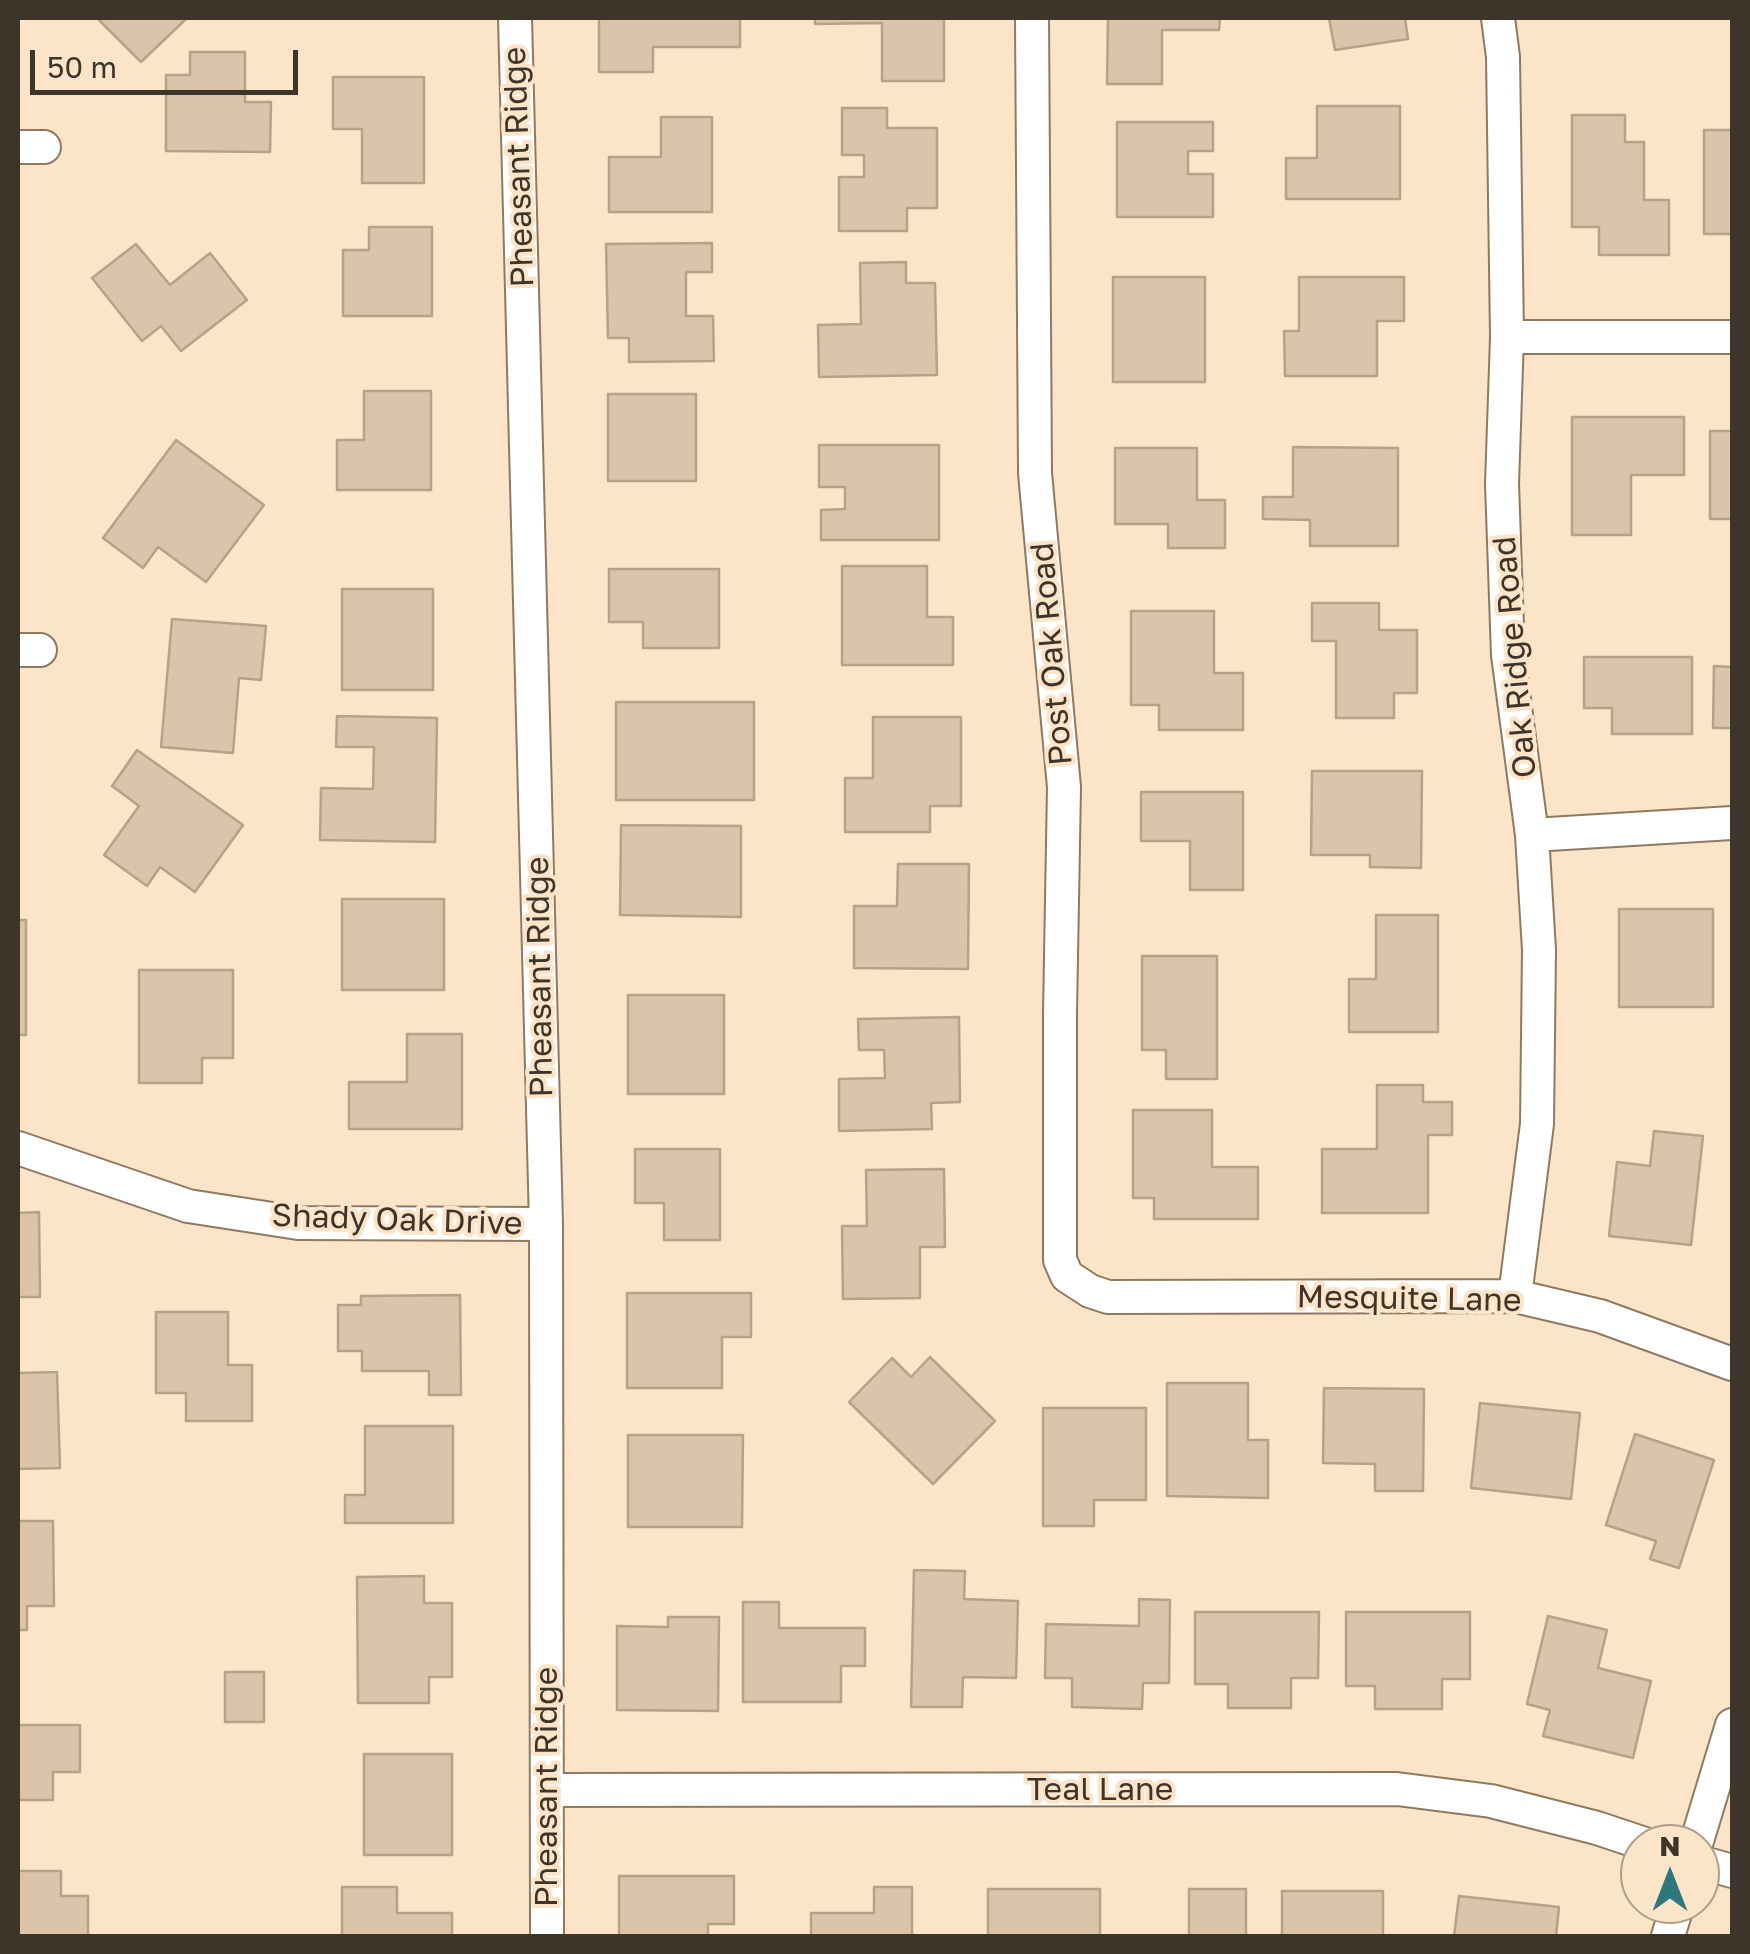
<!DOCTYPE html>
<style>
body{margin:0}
#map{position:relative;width:1750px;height:1954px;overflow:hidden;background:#fbe4c8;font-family:"Golos Text",sans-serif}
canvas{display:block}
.frame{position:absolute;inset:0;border:20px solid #3e352a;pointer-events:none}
.north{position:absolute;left:1620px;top:1824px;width:100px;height:100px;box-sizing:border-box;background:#fbe4c8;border:2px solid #af9e89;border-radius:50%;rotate:0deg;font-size:28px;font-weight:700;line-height:40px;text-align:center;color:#3e352a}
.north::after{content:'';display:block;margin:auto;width:35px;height:45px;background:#2e777d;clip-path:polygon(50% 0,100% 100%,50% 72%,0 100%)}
.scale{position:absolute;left:30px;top:50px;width:268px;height:45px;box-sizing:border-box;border:5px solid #3e352a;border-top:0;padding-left:12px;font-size:30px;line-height:35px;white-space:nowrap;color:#3e352a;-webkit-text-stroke:8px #fbe4c8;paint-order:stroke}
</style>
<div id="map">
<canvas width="1750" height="1954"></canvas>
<div class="frame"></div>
<div class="north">N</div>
<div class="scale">50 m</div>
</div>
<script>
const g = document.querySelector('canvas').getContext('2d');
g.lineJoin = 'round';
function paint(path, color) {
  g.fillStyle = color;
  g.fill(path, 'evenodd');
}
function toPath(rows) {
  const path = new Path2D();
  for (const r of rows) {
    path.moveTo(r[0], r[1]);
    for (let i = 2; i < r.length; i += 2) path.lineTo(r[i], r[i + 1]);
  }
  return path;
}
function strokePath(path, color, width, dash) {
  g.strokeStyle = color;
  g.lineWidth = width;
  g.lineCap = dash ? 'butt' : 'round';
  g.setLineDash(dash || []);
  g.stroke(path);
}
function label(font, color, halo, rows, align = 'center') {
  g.font = font + ' "Golos Text",sans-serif';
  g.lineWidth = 8;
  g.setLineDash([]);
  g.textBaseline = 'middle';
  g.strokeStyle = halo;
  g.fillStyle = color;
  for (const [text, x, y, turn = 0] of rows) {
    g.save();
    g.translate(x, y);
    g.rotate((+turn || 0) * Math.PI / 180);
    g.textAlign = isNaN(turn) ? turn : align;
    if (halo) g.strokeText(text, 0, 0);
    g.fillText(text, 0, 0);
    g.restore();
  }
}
const building = toPath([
 [97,18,187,18,141,62,97,18],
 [599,18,740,18,740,47,653,47,653,72,599,72,599,18],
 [815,18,944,18,944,81,882,81,882,23,815,24,815,18],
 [1108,18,1220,18,1219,30,1162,30,1162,84,1107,84,1108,18],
 [1329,18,1405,18,1408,39,1335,50,1329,18],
 [190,52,245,52,245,102,271,102,270,152,166,151,166,75,190,75,190,52],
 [333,77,424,77,424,183,362,183,362,129,333,129,333,77],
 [1317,106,1400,106,1400,199,1286,199,1286,158,1317,158,1317,106],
 [842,108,887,108,887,128,937,128,937,208,907,208,907,231,839,231,839,177,864,177,864,155,842,155,842,108],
 [1572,115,1625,115,1625,142,1644,142,1644,200,1669,200,1669,255,1599,255,1599,227,1572,227,1572,115],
 [661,117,712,117,712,212,609,212,609,157,661,157,661,117],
 [1117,122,1213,122,1213,151,1188,151,1188,174,1213,174,1213,217,1117,217,1117,122],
 [1704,130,1732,130,1732,234,1704,234,1704,130],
 [369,227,432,227,432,316,343,316,343,250,369,250,369,227],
 [712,243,712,272,686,272,686,316,713,316,714,361,629,362,629,338,608,338,606,244,712,243],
 [136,244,170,285,210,253,247,300,181,351,161,326,142,341,92,278,136,244],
 [906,262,906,283,935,283,937,375,819,377,818,325,861,324,860,263,906,262],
 [1113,277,1205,277,1205,382,1113,382,1113,277],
 [1299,277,1404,277,1404,321,1377,321,1377,376,1285,376,1284,331,1299,331,1299,277],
 [364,391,431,391,431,490,337,490,337,440,364,440,364,391],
 [608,394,696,394,696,481,608,481,608,394],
 [1572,417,1684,417,1684,475,1631,475,1631,535,1572,535,1572,417],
 [1710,431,1732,431,1732,519,1710,519,1710,431],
 [176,440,264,505,206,582,158,547,143,568,103,538,176,440],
 [819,445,939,445,939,540,821,540,821,510,845,509,845,487,819,487,819,445],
 [1293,447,1398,448,1398,546,1310,546,1310,520,1263,519,1263,497,1293,497,1293,447],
 [1115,448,1197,448,1197,500,1225,500,1225,548,1168,548,1168,524,1115,524,1115,448],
 [842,566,927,566,927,617,953,617,953,665,842,665,842,566],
 [609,569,719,569,719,648,643,648,643,622,609,622,609,569],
 [342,589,433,589,433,690,342,690,342,589],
 [1312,603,1379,603,1379,630,1417,630,1417,693,1394,693,1394,718,1336,718,1336,641,1312,641,1312,603],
 [1131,611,1214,611,1214,673,1243,673,1243,730,1159,730,1159,705,1131,705,1131,611],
 [172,619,266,626,261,680,239,678,233,753,161,747,172,619],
 [1584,657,1692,657,1692,734,1612,734,1612,708,1584,708,1584,657],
 [1714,666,1732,667,1732,728,1713,728,1714,666],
 [616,702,754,702,754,800,616,800,616,702],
 [337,716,437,718,435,842,320,840,321,788,373,789,374,747,336,747,337,716],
 [873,717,961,717,961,806,930,806,930,832,845,832,845,778,873,778,873,717],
 [137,750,243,825,195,892,160,867,147,886,104,855,139,806,112,786,137,750],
 [1312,771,1422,771,1421,868,1370,867,1370,855,1311,855,1312,771],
 [1141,792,1243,792,1243,890,1190,890,1190,841,1141,841,1141,792],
 [621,825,741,826,741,917,620,915,621,825],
 [898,864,969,864,968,969,854,968,854,906,897,906,898,864],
 [342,899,444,899,444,990,342,990,342,899],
 [1619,909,1713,909,1713,1007,1619,1007,1619,909],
 [1376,915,1438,915,1438,1032,1349,1032,1349,979,1376,979,1376,915],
 [18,920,26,920,26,1035,18,1035,18,920],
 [1142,956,1217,956,1217,1079,1166,1079,1166,1050,1142,1050,1142,956],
 [139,970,233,970,233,1058,202,1058,202,1083,139,1083,139,970],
 [628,995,724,995,724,1094,628,1094,628,995],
 [959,1017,960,1102,931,1103,932,1129,839,1131,839,1079,885,1078,884,1050,859,1050,858,1019,959,1017],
 [407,1034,462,1034,462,1129,349,1129,349,1082,407,1082,407,1034],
 [1377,1085,1423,1085,1423,1102,1452,1102,1452,1135,1428,1135,1428,1213,1322,1213,1322,1149,1377,1149,1377,1085],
 [1133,1110,1212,1110,1212,1167,1258,1167,1258,1219,1154,1219,1154,1198,1133,1198,1133,1110],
 [1654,1131,1703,1136,1691,1245,1609,1236,1617,1162,1650,1166,1654,1131],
 [635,1149,720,1149,720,1240,664,1240,664,1203,635,1203,635,1149],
 [944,1169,945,1247,920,1247,920,1298,843,1299,842,1226,867,1226,866,1170,944,1169],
 [39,1212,40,1297,18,1297,18,1213,39,1212],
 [627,1293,751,1293,751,1337,722,1337,722,1388,627,1388,627,1293],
 [460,1295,461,1395,429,1395,429,1371,362,1371,362,1351,338,1351,338,1305,361,1305,361,1296,460,1295],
 [156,1312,228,1312,228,1365,252,1365,252,1421,186,1421,186,1393,156,1393,156,1312],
 [930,1357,995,1421,933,1484,849,1402,892,1358,911,1377,930,1357],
 [57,1372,60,1468,18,1469,18,1373,57,1372],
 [1167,1383,1248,1383,1248,1440,1268,1440,1268,1498,1167,1496,1167,1383],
 [1324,1388,1424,1389,1423,1491,1375,1491,1375,1464,1323,1463,1324,1388],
 [1480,1403,1580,1413,1571,1499,1471,1488,1480,1403],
 [1043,1408,1146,1408,1146,1500,1094,1500,1094,1526,1043,1526,1043,1408],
 [365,1426,453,1426,453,1523,345,1523,345,1495,365,1495,365,1426],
 [1635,1434,1714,1460,1679,1568,1650,1559,1656,1541,1606,1525,1635,1434],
 [628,1435,743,1435,742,1527,628,1527,628,1435],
 [18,1521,53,1521,54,1606,27,1606,27,1630,18,1630,18,1521],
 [914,1570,965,1571,964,1599,1018,1601,1016,1678,963,1677,962,1707,911,1707,914,1570],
 [424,1576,424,1603,452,1603,452,1677,429,1677,429,1703,358,1703,357,1577,424,1576],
 [1139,1599,1170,1600,1169,1683,1143,1683,1142,1709,1072,1707,1072,1678,1045,1678,1046,1624,1139,1626,1139,1599],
 [743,1602,779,1602,779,1628,865,1628,865,1666,841,1666,841,1702,743,1702,743,1602],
 [1195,1612,1319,1612,1318,1678,1291,1678,1291,1708,1228,1708,1228,1684,1195,1684,1195,1612],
 [1346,1612,1470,1612,1470,1679,1442,1679,1442,1709,1375,1709,1375,1686,1346,1686,1346,1612],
 [1548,1616,1607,1630,1598,1668,1651,1681,1633,1758,1543,1736,1550,1710,1527,1704,1548,1616],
 [668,1617,719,1617,718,1711,617,1710,617,1626,668,1627,668,1617],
 [225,1672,264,1672,264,1722,225,1722,225,1672],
 [18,1725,80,1725,80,1772,53,1772,53,1800,18,1800,18,1725],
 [364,1754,452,1754,452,1855,364,1855,364,1754],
 [18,1871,61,1871,61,1896,88,1896,88,1936,18,1936,18,1871],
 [619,1876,734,1876,734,1924,708,1924,708,1936,619,1936,619,1876],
 [342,1887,397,1887,397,1913,452,1913,452,1936,342,1936,342,1887],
 [874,1887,912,1887,912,1936,934,1936,811,1936,811,1913,874,1913,874,1887],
 [988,1889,1100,1889,1100,1936,988,1936,988,1889],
 [1189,1889,1246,1889,1246,1936,1189,1936,1189,1889],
 [1282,1891,1383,1891,1383,1936,1282,1936,1282,1891],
 [1459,1896,1559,1907,1556,1936,1454,1936,1459,1896]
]);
paint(building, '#dbc4a9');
strokePath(building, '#b7a187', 2.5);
const street = toPath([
 [515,18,546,1224,547,1936],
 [1032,18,1035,473,1064,787,1060,1013,1060,1260,1067,1276,1090,1291,1108,1297,1515,1296,1600,1316,1732,1364],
 [1498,18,1503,57,1507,337,1502,484,1508,655,1532,835,1539,950,1537,1124,1515,1296],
 [18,147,44,147],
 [1507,337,1732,337],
 [18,650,40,650],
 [1532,835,1732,823],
 [18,1148,188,1206,298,1223,546,1224],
 [547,1790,1397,1789,1491,1801,1597,1828,1645,1844],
 [1696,1844,1732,1725],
 [1700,1862,1732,1871],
 [1668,1936,1678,1904]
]);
strokePath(street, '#8f7a61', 36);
strokePath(street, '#fff', 32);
label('32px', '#3e352a', '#fbe4c8', [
 ["Pheasant Ridge",519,167,-92],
 ["Post Oak Road",1052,654,-95],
 ["Oak Ridge Road",1515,657,-95],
 ["Pheasant Ridge",540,977,-91],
 ["Shady Oak Drive",397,1220,2],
 ["Mesquite Lane",1409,1299,1],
 ["Pheasant Ridge",547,1787,-90],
 ["Teal Lane",1100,1790]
]);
</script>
